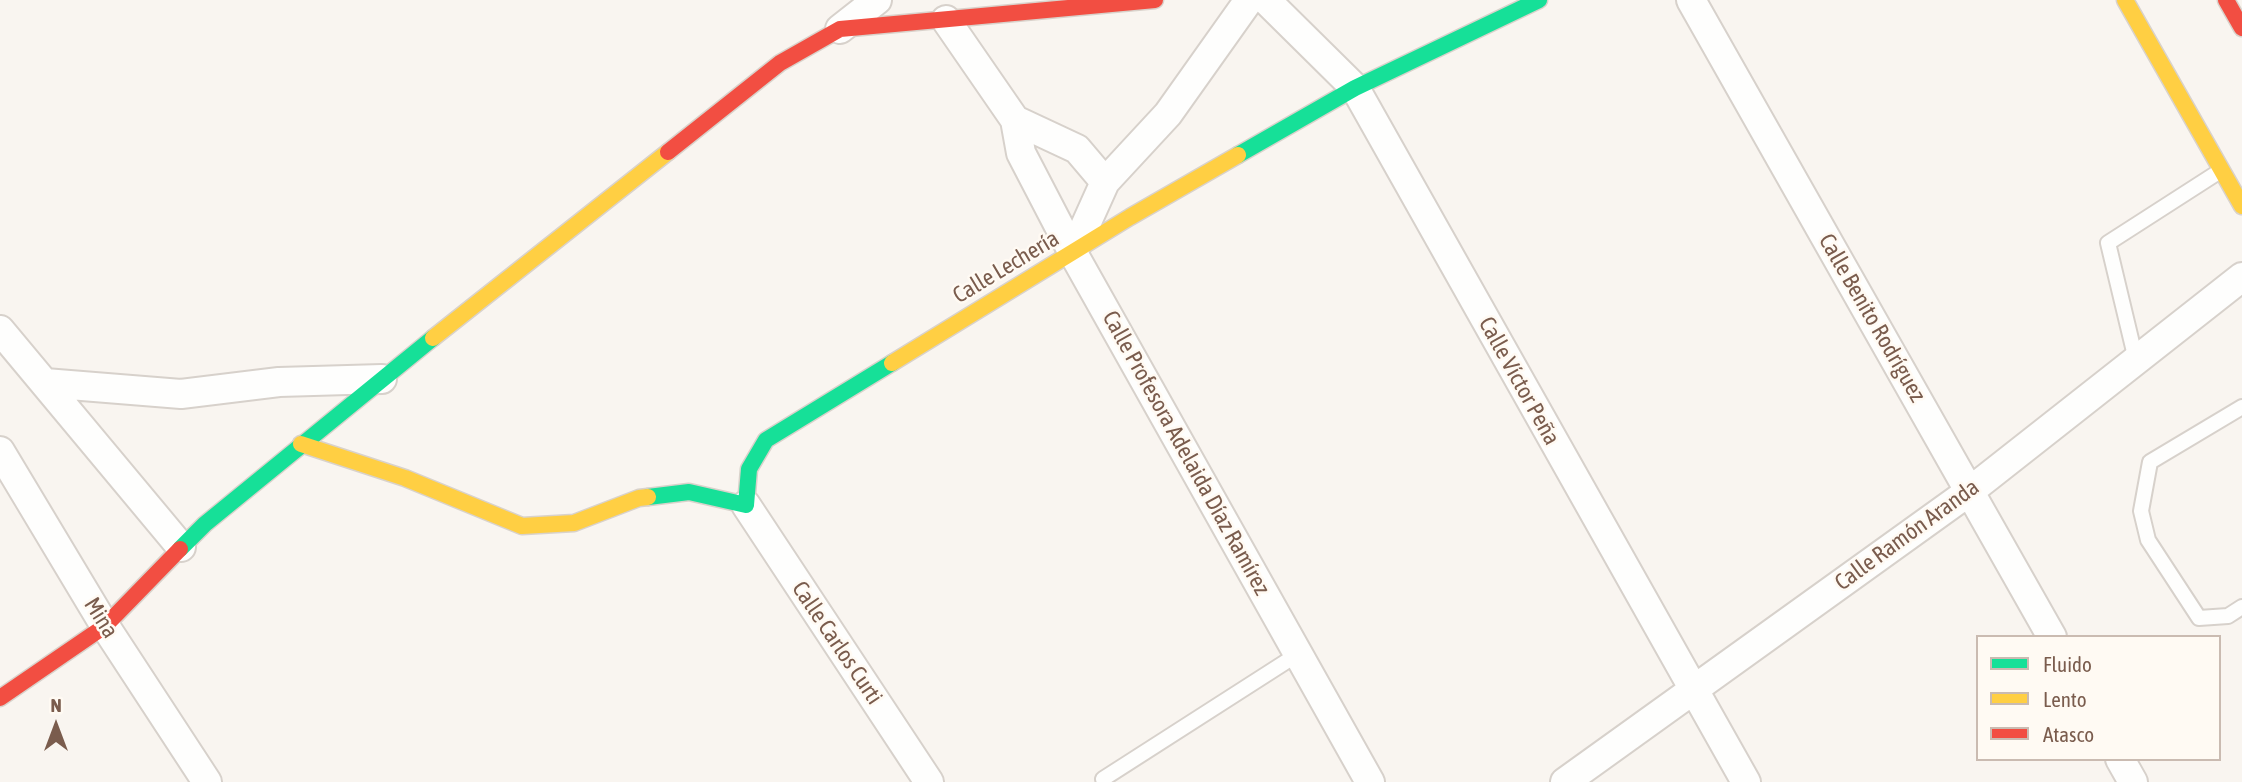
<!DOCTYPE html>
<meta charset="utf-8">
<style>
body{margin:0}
#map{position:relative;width:2242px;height:782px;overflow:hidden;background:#f9f5f0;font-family:"Asap Condensed",sans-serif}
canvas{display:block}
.legend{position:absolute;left:1976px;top:635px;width:245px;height:126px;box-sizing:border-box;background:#fffaf3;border:2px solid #cabbb1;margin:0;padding:9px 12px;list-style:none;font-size:21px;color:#7a5c4d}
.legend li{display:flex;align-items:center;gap:14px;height:35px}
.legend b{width:35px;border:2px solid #cabbb1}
.north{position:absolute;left:21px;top:691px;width:70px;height:70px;-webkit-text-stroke:5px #fffaf3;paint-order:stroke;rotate:0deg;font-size:19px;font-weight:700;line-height:28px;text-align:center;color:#7a5c4d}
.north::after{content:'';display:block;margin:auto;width:24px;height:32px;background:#7a5c4d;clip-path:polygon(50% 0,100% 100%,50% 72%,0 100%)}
</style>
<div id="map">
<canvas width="2242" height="782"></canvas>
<ul class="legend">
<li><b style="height:9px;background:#16e098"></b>Fluido</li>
<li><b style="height:9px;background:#ffcf43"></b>Lento</li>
<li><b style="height:9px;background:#f24e42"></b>Atasco</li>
</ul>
<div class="north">N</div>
</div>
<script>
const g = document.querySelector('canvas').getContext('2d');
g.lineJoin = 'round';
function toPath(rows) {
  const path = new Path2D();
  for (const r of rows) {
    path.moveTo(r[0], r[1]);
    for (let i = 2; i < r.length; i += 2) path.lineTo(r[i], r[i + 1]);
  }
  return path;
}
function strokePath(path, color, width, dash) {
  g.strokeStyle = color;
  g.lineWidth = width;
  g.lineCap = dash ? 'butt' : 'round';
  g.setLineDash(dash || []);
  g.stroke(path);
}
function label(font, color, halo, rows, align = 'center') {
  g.font = font + ' "Asap Condensed",sans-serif';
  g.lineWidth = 5;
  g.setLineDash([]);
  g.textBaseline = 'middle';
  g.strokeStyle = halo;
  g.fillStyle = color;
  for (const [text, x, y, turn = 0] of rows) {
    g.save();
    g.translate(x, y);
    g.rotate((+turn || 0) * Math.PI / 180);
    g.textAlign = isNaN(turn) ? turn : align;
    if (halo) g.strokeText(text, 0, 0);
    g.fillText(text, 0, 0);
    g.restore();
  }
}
const lane = toPath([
 [2136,360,2108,243,2220,171],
 [2242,407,2150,462,2141,511,2148,540,2199,618,2228,616,2242,607],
 [1103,779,1298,654]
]);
const street = toPath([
 [1266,0,1355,88,1746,782],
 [1691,0,2052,637],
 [946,20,1015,120,1077,149,1105,182,1073,253],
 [840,29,877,0],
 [1015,120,1021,153,1073,253,1370,782],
 [1105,182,1168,114,1249,0],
 [0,330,181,547],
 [45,383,181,394,279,382,382,379],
 [0,451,105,626,207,782],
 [746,505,929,782],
 [2120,759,2133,782],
 [1565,782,1970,491,2242,277]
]);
const fast = toPath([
 [1238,155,1355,88,1539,0],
 [648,497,689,492,746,505,749,469,766,440,892,363],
 [180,549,205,524,433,338]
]);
const slow = toPath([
 [2125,0,2242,206],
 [433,338,668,152],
 [892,363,1130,217,1238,155],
 [301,444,405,478,522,526,574,523,639,498,648,497]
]);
const jam = toPath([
 [2226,0,2242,28],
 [668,152,780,63,840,29,1155,0],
 [0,698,105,626,180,549]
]);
strokePath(lane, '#d7d1cb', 18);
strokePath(street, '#d7d1cb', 32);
strokePath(fast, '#d9d2cb', 19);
strokePath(slow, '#d9d2cb', 19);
strokePath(jam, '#d9d2cb', 19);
strokePath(lane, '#fefefd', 14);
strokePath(street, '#fefefd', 28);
strokePath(fast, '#16e098', 16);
strokePath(slow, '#ffcf43', 16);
strokePath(jam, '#f24e42', 16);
label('23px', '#7a5c4d', '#fffaf3', [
 ["Calle Lechería",1006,267,-31],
 ["Calle Benito Rodríguez",1872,318,60],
 ["Calle Víctor Peña",1519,381,61],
 ["Calle Profesora Adelaida Díaz Ramírez",1186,453,61],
 ["Calle Ramón Aranda",1907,535,-36],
 ["Mina",101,618,58],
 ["Calle Carlos Curti",837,643,56]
]);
</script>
